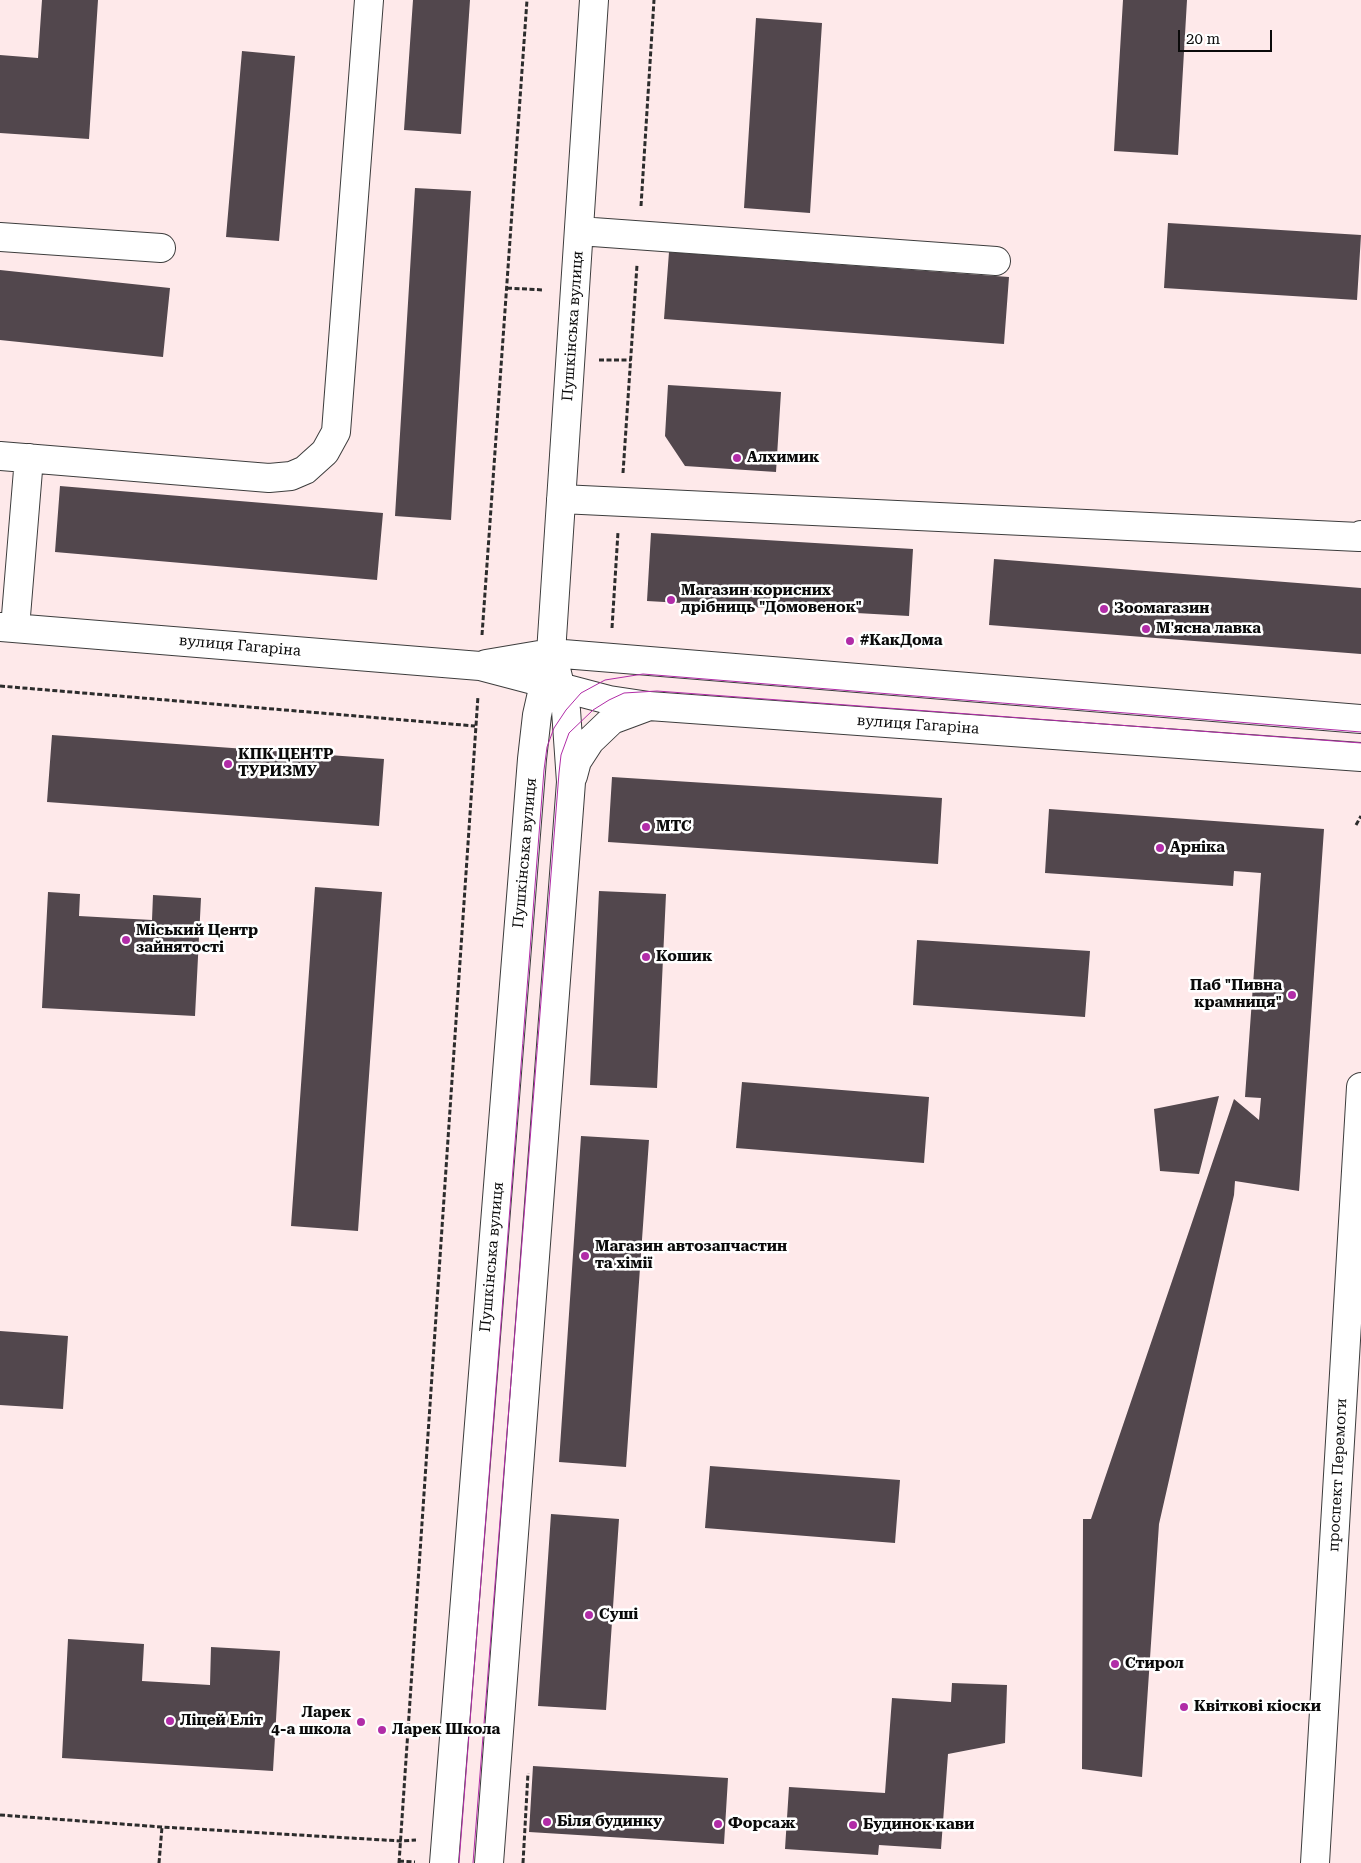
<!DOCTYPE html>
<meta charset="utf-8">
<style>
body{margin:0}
#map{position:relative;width:1361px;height:1863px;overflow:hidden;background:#fee9ea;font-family:"Roboto Serif",serif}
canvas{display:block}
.scale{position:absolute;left:1178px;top:30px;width:94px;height:22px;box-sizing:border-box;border:2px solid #0a0a0a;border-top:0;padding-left:6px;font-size:15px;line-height:18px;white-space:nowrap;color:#0a0a0a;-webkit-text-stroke:4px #fff;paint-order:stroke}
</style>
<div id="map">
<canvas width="1361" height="1863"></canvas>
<div class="scale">20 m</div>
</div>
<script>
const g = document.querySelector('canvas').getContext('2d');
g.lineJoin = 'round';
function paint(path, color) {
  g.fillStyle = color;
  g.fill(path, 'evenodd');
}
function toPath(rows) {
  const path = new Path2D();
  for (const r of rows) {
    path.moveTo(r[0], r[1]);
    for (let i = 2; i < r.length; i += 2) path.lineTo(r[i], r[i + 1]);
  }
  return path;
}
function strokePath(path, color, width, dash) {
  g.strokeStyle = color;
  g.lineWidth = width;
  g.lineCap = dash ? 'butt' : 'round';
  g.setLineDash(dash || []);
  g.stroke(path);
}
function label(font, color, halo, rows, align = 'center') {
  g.font = font + ' "Roboto Serif",serif';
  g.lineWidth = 5;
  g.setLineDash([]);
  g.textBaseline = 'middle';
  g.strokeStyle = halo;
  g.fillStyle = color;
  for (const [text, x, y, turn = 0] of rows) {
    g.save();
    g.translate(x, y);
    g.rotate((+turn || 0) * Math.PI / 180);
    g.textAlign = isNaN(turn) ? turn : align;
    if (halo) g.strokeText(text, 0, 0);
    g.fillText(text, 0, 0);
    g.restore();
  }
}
paint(toPath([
 [42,0,98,0,89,139,0,133,0,55,38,58],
 [413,0,470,0,461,134,404,130],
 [1123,0,1187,0,1178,155,1114,151],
 [756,18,822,23,810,213,744,208],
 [242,51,295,56,279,241,226,237],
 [415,188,471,191,451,520,395,516],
 [1168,223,1361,235,1357,300,1164,288],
 [669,252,1009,277,1004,344,664,319],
 [0,270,170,288,163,357,0,340],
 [668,385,781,392,776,472,685,466,665,436],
 [60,486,383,513,377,580,55,552],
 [651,533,913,549,909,616,647,601],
 [994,559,1361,588,1361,654,989,625],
 [52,735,384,759,379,826,47,802],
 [612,777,942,798,938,864,608,842],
 [1049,809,1324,829,1299,1191,1235,1181,1234,1195,1159,1524,1142,1777,1082,1769,1083,1519,1091,1519,1234,1099,1259,1120,1261,1098,1245,1097,1261,873,1234,871,1233,886,1045,873],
 [315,887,382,892,358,1231,291,1226],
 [599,891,666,894,657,1088,590,1085],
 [48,892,80,894,79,916,152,920,153,895,201,898,195,1016,42,1008],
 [917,940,1090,951,1085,1017,913,1005],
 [742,1082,929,1097,924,1163,736,1148],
 [1219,1096,1199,1174,1160,1171,1154,1109],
 [581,1136,649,1140,626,1467,559,1462],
 [0,1331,68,1336,63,1409,0,1405],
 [710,1466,900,1480,895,1543,705,1528],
 [551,1514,619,1519,606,1710,538,1706],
 [68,1639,144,1644,142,1681,210,1685,211,1647,280,1651,273,1771,62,1758],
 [952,1683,1007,1685,1005,1743,948,1754,941,1849,879,1845,878,1855,785,1849,789,1787,885,1793,892,1698,951,1702],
 [533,1766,728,1778,724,1844,529,1832]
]), '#52474d');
const minor = toPath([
 [579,231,996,261],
 [0,237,161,248],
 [0,456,269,478,291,476,305,470,325,452,336,432,369,0],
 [561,499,1359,537,1361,535],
 [0,627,480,666,609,700,649,706,1361,757],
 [15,628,29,458],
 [486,664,551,653,1361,719],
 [573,776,577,761,590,741,612,720,647,707],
 [444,1863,532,759,537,715,551,653,594,0],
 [489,1863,571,782,566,710,557,673],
 [1315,1863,1361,1087]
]);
strokePath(minor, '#3d3d3d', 30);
strokePath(toPath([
 [641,206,654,0],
 [507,288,544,290],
 [599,360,631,360],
 [623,473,637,265],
 [612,628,618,532],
 [482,635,527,0],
 [0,686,475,726],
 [1356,825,1361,816],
 [0,1815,162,1827,401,1841,416,1840],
 [399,1861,415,1862],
 [159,1863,162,1827],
 [399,1863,478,696],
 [523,1863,528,1773]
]), '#2c2c2c', 3, [5, 2.5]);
strokePath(minor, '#fff', 28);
strokePath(toPath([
 [459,1863,544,770,547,747,554,728,566,710,581,693,605,680,643,674,1361,732],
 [473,1863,559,773,561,755,569,733,593,710,609,700,624,693,657,691,1361,743]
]), '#b12ca7', 1);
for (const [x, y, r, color] of [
 [737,458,5,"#b12ca7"],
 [671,600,5,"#b12ca7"],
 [1104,609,5,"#b12ca7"],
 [1146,629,5,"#b12ca7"],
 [850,641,5,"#b12ca7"],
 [228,764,5,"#b12ca7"],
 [646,827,5,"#b12ca7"],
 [1160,848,5,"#b12ca7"],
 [126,940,5,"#b12ca7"],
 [646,957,5,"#b12ca7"],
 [1292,995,5,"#b12ca7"],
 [585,1256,5,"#b12ca7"],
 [589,1615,5,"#b12ca7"],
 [1115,1664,5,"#b12ca7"],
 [1184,1707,5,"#b12ca7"],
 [170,1721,5,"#b12ca7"],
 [361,1722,5,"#b12ca7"],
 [382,1730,5,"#b12ca7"],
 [547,1822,5,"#b12ca7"],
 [718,1824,5,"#b12ca7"],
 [853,1825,5,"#b12ca7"]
]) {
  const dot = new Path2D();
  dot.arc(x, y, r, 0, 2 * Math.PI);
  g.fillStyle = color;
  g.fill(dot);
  strokePath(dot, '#fff', 2);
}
label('15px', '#0a0a0a', '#fff', [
 ["Пушкінська вулиця",573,326,-86],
 ["вулиця Гагаріна",240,646,5],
 ["вулиця Гагаріна",918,725,4],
 ["Пушкінська вулиця",525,853,-85],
 ["Пушкінська вулиця",492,1257,-85],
 ["проспект Перемоги",1338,1475,-87]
]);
label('bold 15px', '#0a0a0a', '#fff', [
 ["Алхимик",747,458],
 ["Магазин корисних",681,591],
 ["дрібниць \"Домовенок\"",681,608],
 ["Зоомагазин",1114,609],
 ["М'ясна лавка",1156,629],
 ["#КакДома",860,641],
 ["КПК ЦЕНТР",238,755],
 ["ТУРИЗМУ",238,772],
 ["МТС",656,827],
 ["Арніка",1170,848],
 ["Міський Центр",136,931],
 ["зайнятості",136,948],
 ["Кошик",656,957],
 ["Паб \"Пивна",1282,986,"right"],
 ["крамниця\"",1282,1003,"right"],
 ["Магазин автозапчастин",595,1247],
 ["та хімії",595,1264],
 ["Суші",599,1615],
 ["Стирол",1125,1664],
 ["Квіткові кіоски",1194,1707],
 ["Ларек",351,1713,"right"],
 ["4-а школа",351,1730,"right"],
 ["Ліцей Еліт",180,1721],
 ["Ларек Школа",392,1730],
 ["Біля будинку",557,1822],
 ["Форсаж",728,1824],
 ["Будинок кави",863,1825]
], 'left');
</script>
